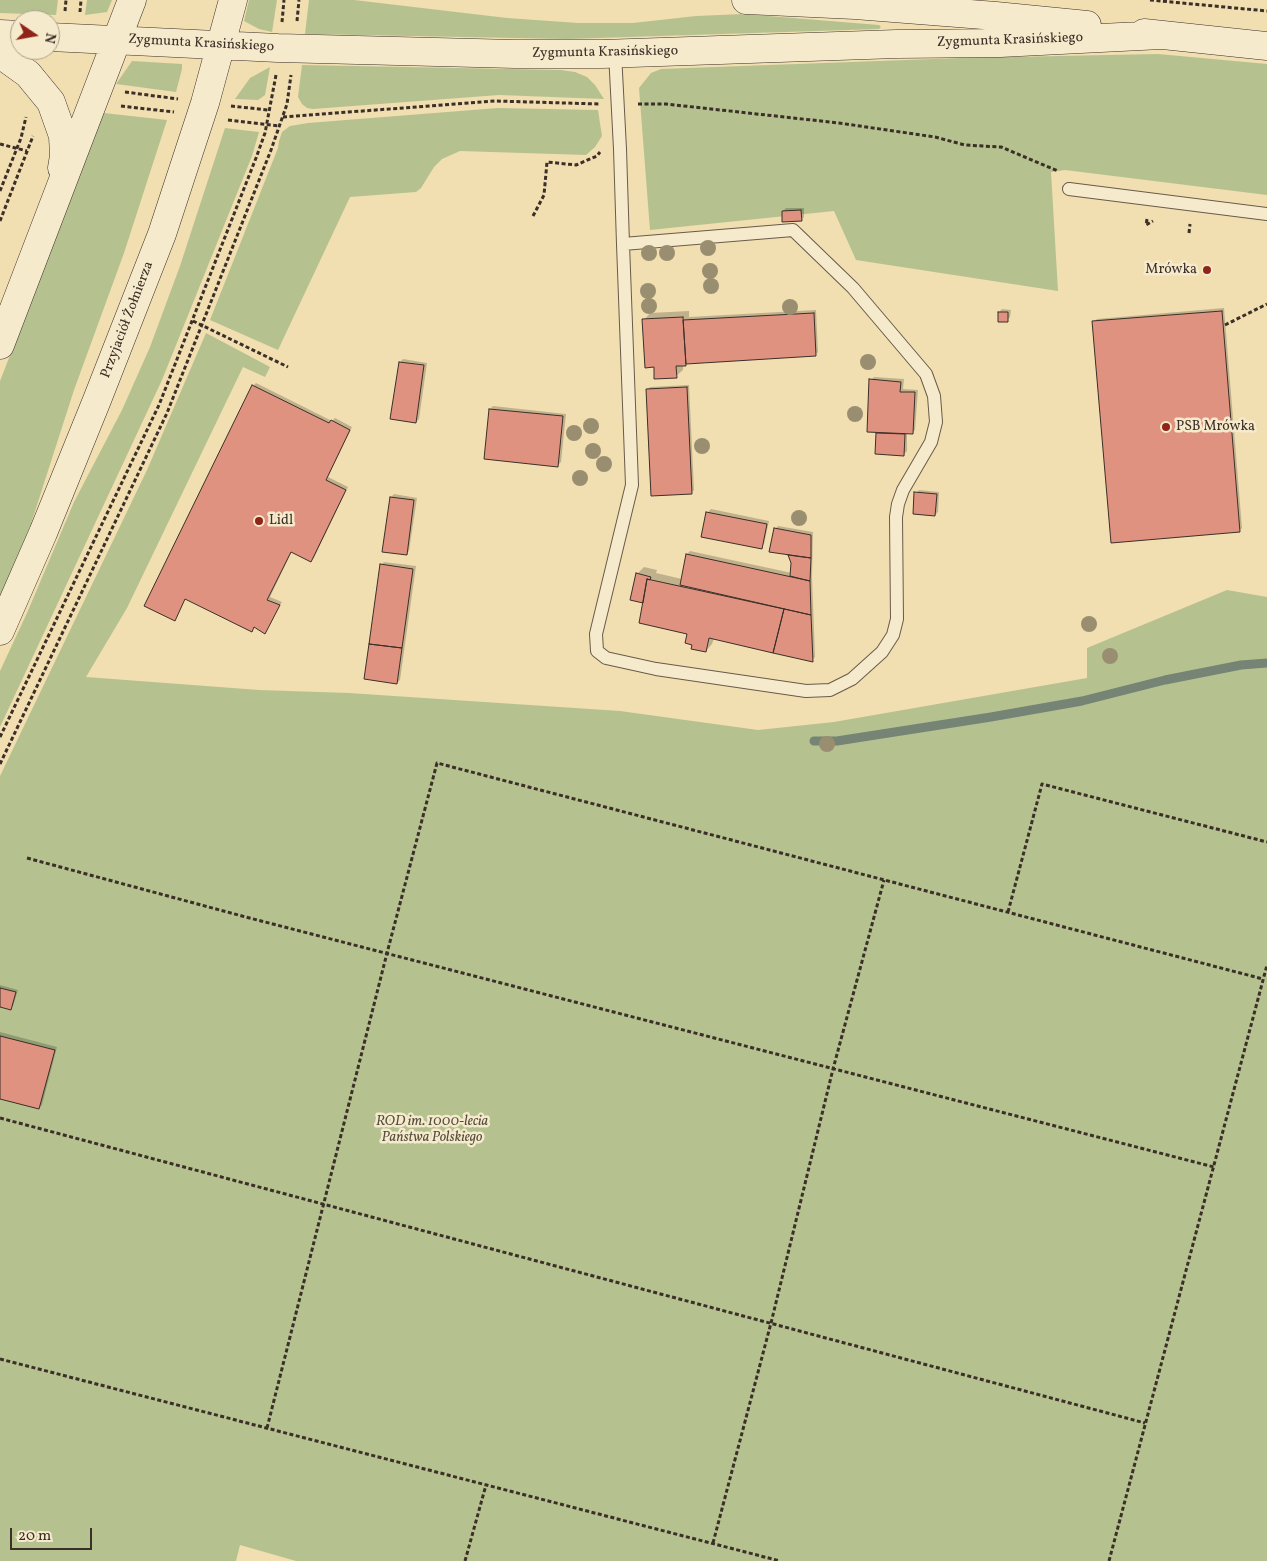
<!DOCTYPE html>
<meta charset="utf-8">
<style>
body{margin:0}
#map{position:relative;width:1267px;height:1561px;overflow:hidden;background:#f1deb1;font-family:Vollkorn,serif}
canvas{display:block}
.north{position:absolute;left:10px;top:10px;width:50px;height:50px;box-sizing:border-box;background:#f6eacc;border:1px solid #ab9f8a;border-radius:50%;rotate:102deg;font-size:14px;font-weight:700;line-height:20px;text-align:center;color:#3b2f28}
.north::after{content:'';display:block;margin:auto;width:18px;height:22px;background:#8f2418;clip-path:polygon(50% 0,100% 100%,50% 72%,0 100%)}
.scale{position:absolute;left:10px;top:1528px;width:82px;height:22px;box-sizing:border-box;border:2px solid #3b2f28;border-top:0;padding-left:6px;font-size:15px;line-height:18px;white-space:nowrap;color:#3b2f28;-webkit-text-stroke:4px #f6eacc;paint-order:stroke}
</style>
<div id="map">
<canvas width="1267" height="1561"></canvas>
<div class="north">N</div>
<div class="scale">20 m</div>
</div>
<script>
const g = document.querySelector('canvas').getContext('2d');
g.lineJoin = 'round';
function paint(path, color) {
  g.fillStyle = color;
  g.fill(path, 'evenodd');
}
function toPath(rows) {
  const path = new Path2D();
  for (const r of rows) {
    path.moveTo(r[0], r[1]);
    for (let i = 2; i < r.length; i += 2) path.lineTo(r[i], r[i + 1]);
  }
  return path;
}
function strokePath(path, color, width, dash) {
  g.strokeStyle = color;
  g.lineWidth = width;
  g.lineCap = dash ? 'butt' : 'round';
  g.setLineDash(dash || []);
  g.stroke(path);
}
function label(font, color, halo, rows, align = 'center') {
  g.font = font + ' Vollkorn,serif';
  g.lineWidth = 5;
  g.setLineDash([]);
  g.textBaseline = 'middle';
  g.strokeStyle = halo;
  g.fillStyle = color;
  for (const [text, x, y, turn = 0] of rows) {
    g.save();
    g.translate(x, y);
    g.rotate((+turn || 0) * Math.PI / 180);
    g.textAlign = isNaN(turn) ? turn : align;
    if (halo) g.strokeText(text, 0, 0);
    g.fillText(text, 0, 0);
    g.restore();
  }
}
paint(toPath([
 [0,0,58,0,56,15,0,13],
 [87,0,112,0,107,12,85,15],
 [249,0,277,0,272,32,259,29,244,21],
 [309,0,354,0,507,18,578,23,633,23,696,16,744,14,879,25,881,27,879,29,567,39,305,34],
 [1158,54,1267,64,1267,195,1065,170,1051,172,1058,291,856,260,834,211,650,230,639,88,651,73,661,69,960,58],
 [132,61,182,64,182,69,176,92,116,84],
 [302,65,561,70,575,72,587,77,595,85,604,99,499,95,313,109,307,108,302,104,298,97],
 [270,67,265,95,258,100,235,99,250,78],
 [498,108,598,110,602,136,595,147,586,155,460,151,442,159,434,167,421,188,416,192,350,197,278,350,210,320,278,148,279,141,282,132,290,126,308,123],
 [104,113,167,120,124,253,74,390,28,533,0,601,0,381],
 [225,128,259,132,252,156,162,380,0,727,0,671,27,613,74,502,122,410,150,347,180,266],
 [206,333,270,367,265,377,243,367,127,608,86,677,259,690,349,693,620,711,758,730,834,722,1087,678,1087,648,1227,590,1267,597,1267,1561,296,1561,240,1545,236,1561,0,1561,0,776,147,470]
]), '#b5c28f');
paint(toPath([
 [786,208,804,208,804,217,801,220,783,211],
 [1224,308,1242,528,1239,531,1094,322,1097,319],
 [1002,309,1011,310,1010,317,1007,320,999,312],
 [816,310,818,352,815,355,687,362,683,364,683,370,676,376,655,366,644,320,650,313,689,311,689,317],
 [403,359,427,363,419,419,416,422,400,362],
 [874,377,904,379,903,389,918,390,915,430,912,433,907,433,907,451,904,454,876,453,878,432,871,380],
 [256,383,332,421,335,418,352,427,328,477,348,487,314,558,311,561,292,551,270,597,282,602,265,632,255,627,252,630,186,598,174,620,253,386],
 [689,385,694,490,691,493,647,390,650,387],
 [493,406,566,414,561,462,558,465,490,409],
 [919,490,939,492,938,512,935,515,916,493],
 [394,494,417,498,409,551,406,554,391,497],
 [711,509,769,521,764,544,761,547,708,512],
 [778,526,813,532,812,577,815,657,812,660,714,638,712,644,706,651,694,644,689,633,645,602,637,574,644,567,657,570,656,573,682,579,687,554,690,551,792,573,793,562,775,529],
 [384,562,416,566,400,680,397,683,381,565],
 [0,985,18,990,13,1006,10,1009,0,1006],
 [0,1032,57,1047,42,1105,39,1108,0,1098]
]), '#0003');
strokePath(toPath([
 [814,741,837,741,991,717,1082,701,1165,680,1241,665,1267,663]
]), '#758475', 9);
const building = toPath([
 [801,210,802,221,782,222,782,211,801,210],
 [1222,311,1240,532,1111,543,1092,321,1222,311],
 [998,312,1008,312,1008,322,998,322,998,312],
 [814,313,816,356,686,364,683,320,814,313],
 [683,317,686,366,676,366,677,378,654,379,654,367,645,368,642,319,683,317],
 [399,362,424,365,416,423,390,419,399,362],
 [869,379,901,382,900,392,915,392,913,434,867,432,869,379],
 [252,385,329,423,331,420,350,430,326,480,346,490,311,562,291,552,267,600,280,605,265,634,254,627,252,632,185,599,175,621,144,606,252,385],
 [687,387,692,494,651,496,646,389,687,387],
 [489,409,563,416,558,467,484,459,489,409],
 [876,433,905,434,904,456,875,454,876,433],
 [914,492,937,494,935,516,913,514,914,492],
 [390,497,414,500,407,555,382,552,390,497],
 [706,512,767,524,762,549,701,537,706,512],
 [774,528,811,535,811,558,769,552,774,528],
 [686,554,810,581,811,615,680,585,686,554],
 [788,555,811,558,810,581,790,576,791,563,788,555],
 [380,564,413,569,402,648,369,644,380,564],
 [636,573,651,577,650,580,647,579,643,603,630,600,636,573],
 [647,579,784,609,773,653,709,638,706,652,691,649,692,645,685,643,687,634,639,623,647,579],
 [784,609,811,615,813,662,773,653,784,609],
 [369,644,402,648,397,684,364,679,369,644],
 [0,988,16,992,11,1010,0,1007,0,988],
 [0,1036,55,1050,39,1109,0,1099,0,1036]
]);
paint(building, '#e09281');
strokePath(building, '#3b2f28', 1);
const lane = toPath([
 [615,53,620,149,623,244,793,230,853,288,926,374,934,396,936,422,931,442,903,490,898,504,896,517,897,619,893,635,882,652,852,679,830,690,806,691,656,669,606,658,597,651,596,634,632,485,623,244],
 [1069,189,1267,214]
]);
const secondary = toPath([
 [746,0,855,5,996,16,1087,25],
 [1144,33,1267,46],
 [0,34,20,35],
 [50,37,278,48,515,54,602,54,897,44,1000,43,1161,35],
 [0,54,28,74,51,102,63,136,64,156,62,168],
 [0,345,132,0],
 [0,631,43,533,97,400,162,234,205,103,233,0]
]);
strokePath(lane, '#685b4a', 14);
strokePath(secondary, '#3b2f28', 29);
strokePath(toPath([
 [1150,0,1267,11],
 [65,11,66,0],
 [80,12,81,0],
 [297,21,299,0],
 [282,22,284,0],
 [125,92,178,99],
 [638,104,666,104,839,123,935,137,965,145,1001,147,1058,171],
 [121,106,174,112],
 [231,106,268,110],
 [283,117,495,101,599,104],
 [228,120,279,126],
 [0,144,27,151],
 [0,191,21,138,26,117],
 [533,216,544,195,547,162,576,165,597,156,600,152],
 [1147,219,1146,225,1153,221],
 [0,221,33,136],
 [1189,233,1190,224],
 [193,321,288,367],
 [1225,325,1267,304],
 [0,737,159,405,256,158,265,133,276,75],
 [0,764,167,413,271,150,287,104,291,75],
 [27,858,242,916,1214,1167],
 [1008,912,1042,784,1267,842],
 [0,1118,1145,1423],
 [0,1359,780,1561],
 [267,1428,387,953,437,763,1263,979],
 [713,1543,771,1323,833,1069,884,880],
 [465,1561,486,1485],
 [1109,1561,1267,965]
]), '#3b2f28', 3, [4, 2.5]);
strokePath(lane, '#f6eacc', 12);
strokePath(secondary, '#f6eacc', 28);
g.fillStyle = '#9a8e71';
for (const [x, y] of [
 [708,248],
 [649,253],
 [667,253],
 [710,271],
 [711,286],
 [648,291],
 [649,306],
 [790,307],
 [868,362],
 [855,414],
 [591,426],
 [574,433],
 [702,446],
 [593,451],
 [604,464],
 [580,478],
 [799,518],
 [1089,624],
 [1110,656],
 [827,744]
]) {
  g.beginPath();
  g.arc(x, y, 8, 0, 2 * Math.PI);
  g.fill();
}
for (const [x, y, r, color] of [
 [1207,270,5,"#8f2418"],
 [1166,427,5,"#8f2418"],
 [259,521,5,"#8f2418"]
]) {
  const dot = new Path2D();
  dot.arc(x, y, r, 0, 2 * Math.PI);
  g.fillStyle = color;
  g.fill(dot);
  strokePath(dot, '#f6eacc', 2);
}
label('14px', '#3b2f28', '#f6eacc', [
 ["Zygmunta Krasińskiego",1010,41,-2],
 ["Zygmunta Krasińskiego",201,44,3],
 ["Zygmunta Krasińskiego",605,53,-1],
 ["Przyjaciół Żołnierza",128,320,-69]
]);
label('14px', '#3b2f28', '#f6eacc', [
 ["Mrówka",1197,270,"right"],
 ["PSB Mrówka",1176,427],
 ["Lidl",269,521]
], 'left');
label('italic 14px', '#534c3d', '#f6eacc', [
 ["ROD im. 1000-lecia",432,1122],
 ["Państwa Polskiego",432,1138]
]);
</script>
